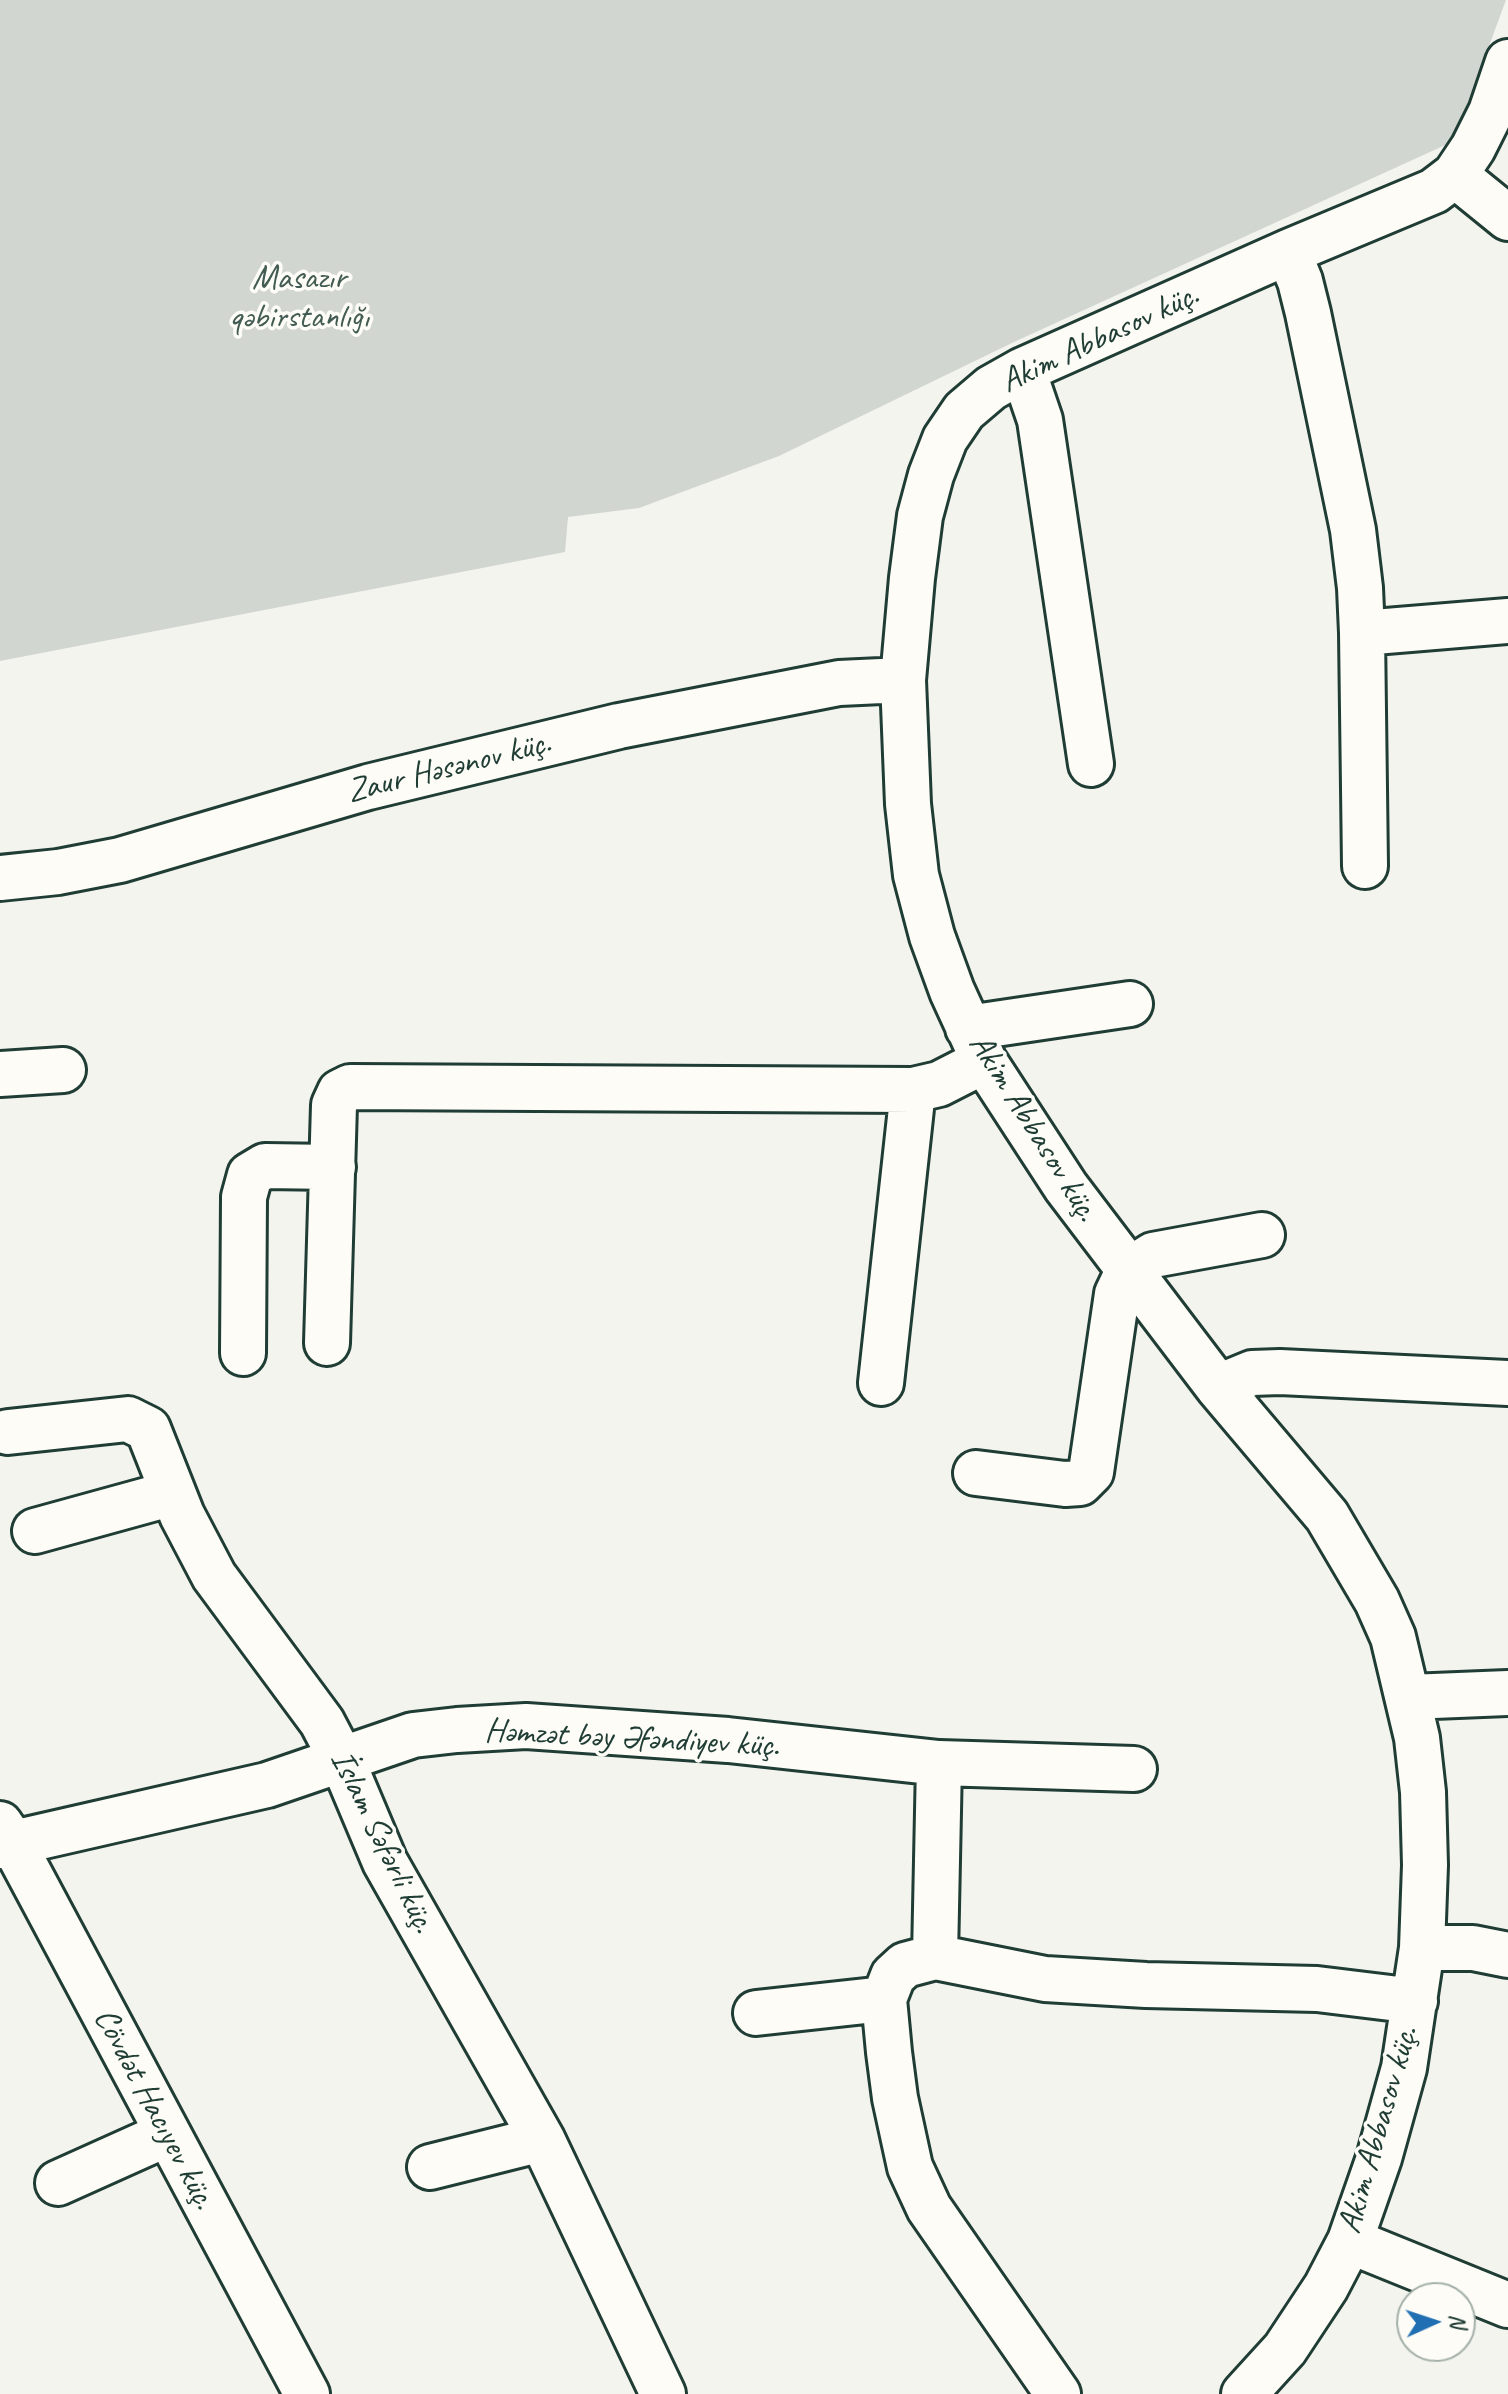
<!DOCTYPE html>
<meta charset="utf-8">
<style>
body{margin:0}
#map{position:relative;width:1508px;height:2394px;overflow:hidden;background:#f4f4ef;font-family:Caveat,sans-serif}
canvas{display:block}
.north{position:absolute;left:1396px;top:2282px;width:80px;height:80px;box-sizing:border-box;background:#fdfcf7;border:2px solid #a4b0a9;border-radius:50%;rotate:87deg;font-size:22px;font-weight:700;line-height:32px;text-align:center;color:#1f3d34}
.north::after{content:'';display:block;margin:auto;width:28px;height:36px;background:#1f6fb2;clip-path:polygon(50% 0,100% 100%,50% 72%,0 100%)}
</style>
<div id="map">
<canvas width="1508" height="2394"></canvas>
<div class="north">N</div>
</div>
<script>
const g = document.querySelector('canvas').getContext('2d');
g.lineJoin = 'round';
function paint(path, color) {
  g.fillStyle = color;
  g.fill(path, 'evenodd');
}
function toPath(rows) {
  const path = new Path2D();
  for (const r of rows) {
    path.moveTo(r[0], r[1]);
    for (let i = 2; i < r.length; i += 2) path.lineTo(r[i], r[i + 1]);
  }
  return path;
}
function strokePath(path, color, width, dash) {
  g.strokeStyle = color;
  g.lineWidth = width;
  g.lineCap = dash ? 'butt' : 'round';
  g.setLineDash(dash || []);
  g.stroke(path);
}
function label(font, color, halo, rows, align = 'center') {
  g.font = font + ' Caveat,sans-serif';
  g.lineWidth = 7;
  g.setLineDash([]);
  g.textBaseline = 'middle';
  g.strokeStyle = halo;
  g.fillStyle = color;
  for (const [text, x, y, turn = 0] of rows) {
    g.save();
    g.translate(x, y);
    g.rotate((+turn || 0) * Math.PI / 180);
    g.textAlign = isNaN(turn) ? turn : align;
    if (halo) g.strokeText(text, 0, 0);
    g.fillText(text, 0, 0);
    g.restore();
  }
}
paint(toPath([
 [0,0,1506,0,1454,141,1014,342,779,456,639,508,568,517,565,552,0,661]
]), '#d1d6d1');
const minor = toPath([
 [1455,175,1508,218],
 [1288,252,1300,281,1308,313,1353,530,1360,588,1362,633,1508,621],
 [1023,370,1040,420,1091,764],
 [1362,633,1365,866],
 [0,878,58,872,120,860,368,787,619,726,839,683,903,680],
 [968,1028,1130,1004],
 [0,1074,63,1070],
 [327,1343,334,1105,340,1092,350,1087,913,1090,939,1084,984,1061],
 [243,1353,244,1197,250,1175,265,1166,333,1167],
 [881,1383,913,1090],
 [1218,1387,1252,1373,1280,1372,1508,1383],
 [8,1432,128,1419,148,1429,182,1515,214,1576,322,1722,342,1760,385,1862,542,2139,663,2394],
 [976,1473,1065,1484,1080,1483,1091,1472,1117,1294,1128,1271,1153,1255,1262,1235],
 [35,1531,173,1493],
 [1409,1697,1508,1693],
 [0,1824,13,1843,307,2394],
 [0,1846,267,1785,413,1735,457,1730,526,1726,728,1740,939,1763,1134,1769],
 [1422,1948,1473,1948,1508,1955],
 [935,1957,939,1763],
 [756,2013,884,1999],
 [430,2167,542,2139],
 [58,2183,167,2134],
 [1350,2241,1508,2305],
 [1058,2394,929,2208,910,2167,895,2098,889,2052,884,1999,893,1976,905,1965,935,1957,1045,1979,1146,1985,1317,1989,1415,2001],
 [1244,2394,1285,2349,1326,2287,1350,2241,1379,2158,1404,2068,1422,1948,1425,1865,1423,1792,1417,1738,1393,1637,1377,1601,1327,1516,1218,1387,1066,1187,984,1061,952,991,932,936,916,875,908,804,903,680,912,578,920,516,931,475,945,439,964,411,991,388,1023,370,1288,252,1434,191,1455,175,1473,148,1491,112,1508,62]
]);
strokePath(minor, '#1f3d34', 50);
strokePath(minor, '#fdfcf7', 44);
label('34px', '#435c53', '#fdfcf7', [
 ["Masazır",299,279],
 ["qəbirstanlığı",299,318]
]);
label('34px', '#1f3d34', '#fdfcf7', [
 ["Akim Abbasov küç.",1100,339,-25],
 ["Zaur Həsənov küç.",449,768,-14],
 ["Akim Abbasov küç.",1033,1128,58],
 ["Həmzət bəy Əfəndiyev küç.",632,1739,3],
 ["İslam Səfərli küç.",382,1842,64],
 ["Cövdət Hacıyev küç.",154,2109,62],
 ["Akim Abbasov küç.",1379,2130,-74]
]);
</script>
